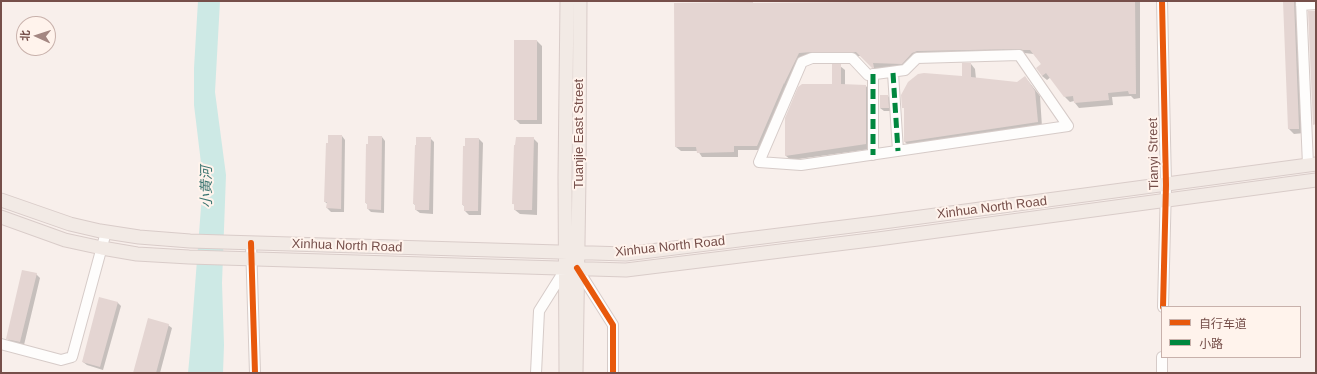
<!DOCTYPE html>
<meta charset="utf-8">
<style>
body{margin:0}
#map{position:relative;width:1317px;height:374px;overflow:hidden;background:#f8efeb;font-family:Arial,"Noto Sans SC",sans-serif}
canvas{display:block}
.frame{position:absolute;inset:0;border:2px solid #764f4a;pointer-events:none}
.legend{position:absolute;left:1161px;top:306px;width:140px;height:52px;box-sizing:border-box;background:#fff3ec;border:1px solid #c8b1ab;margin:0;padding:5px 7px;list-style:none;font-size:12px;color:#764f4a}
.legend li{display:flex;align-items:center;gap:8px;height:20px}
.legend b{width:20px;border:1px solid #c8b1ab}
.north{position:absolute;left:16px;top:16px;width:40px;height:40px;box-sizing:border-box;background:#fff3ec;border:1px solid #c8b1ab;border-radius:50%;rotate:273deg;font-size:11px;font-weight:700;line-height:16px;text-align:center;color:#764f4a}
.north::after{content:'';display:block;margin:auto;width:14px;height:18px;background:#a48782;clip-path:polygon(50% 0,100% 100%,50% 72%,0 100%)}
</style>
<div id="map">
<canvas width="1317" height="374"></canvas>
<div class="frame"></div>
<ul class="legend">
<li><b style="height:5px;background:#e8590c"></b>自行车道</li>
<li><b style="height:5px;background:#00873e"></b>小路</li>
</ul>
<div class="north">北</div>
</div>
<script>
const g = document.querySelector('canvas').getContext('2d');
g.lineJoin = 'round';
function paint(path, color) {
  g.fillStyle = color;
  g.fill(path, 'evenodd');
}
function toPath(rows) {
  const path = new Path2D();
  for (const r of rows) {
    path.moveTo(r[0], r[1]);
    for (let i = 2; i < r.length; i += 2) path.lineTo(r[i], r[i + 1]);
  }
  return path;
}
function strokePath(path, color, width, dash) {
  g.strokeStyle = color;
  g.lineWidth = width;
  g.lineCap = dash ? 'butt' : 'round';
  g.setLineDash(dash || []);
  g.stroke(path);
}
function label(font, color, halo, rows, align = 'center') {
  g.font = font + ' Arial,"Noto Sans SC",sans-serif';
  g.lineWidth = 4;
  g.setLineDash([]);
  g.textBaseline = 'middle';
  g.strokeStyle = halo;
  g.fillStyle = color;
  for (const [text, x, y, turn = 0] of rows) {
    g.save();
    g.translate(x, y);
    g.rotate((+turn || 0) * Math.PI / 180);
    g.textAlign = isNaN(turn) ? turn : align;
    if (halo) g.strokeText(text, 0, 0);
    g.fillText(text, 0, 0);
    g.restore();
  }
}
paint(toPath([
 [198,1,220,1,215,92,226,175,222,283,224,345,223,373,188,373,190,352,202,194,201,163,194,105,194,68]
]), '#cde9e5');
paint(toPath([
 [1030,1,1138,1,1140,2,1140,98,1134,99,1131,96,1112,97,1113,105,1079,108,1075,103,1074,101,1070,102,1065,97,1051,77,1047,80,1042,76,1042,65,1034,54,1024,53,922,56,907,68,878,68,878,72,862,56,817,56,804,57,762,150,738,150,738,157,702,157,698,151,681,151,676,147,753,3,754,4],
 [1284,1,1301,1,1304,133,1294,134,1289,129],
 [537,41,542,46,542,124,520,124,515,119],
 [971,64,975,69,976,79,1017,83,1025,77,1040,96,1042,127,910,147,905,142,905,109,903,107,963,78],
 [840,66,845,70,845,86,866,86,870,91,871,149,791,160,786,156,786,119,833,85],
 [888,96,891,100,892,111,884,111,880,108],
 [342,136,345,140,344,212,331,212,327,208,328,204,325,202],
 [382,137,385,141,384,213,371,212,368,209,368,205,366,203],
 [430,138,434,142,433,214,420,213,416,210,416,206,414,204],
 [533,138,538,143,537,215,520,214,515,210,515,206,513,203],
 [466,139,479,139,483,143,481,215,469,215,465,211,465,207,463,205],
 [36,274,40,278,24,345,11,342,7,338],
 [117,302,121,306,103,370,87,365,83,362],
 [168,325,172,328,160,373,134,373]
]), '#0003');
paint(toPath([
 [956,1,1135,1,1136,94,1129,94,1128,91,1108,93,1109,100,1074,103,1073,96,1064,97,1046,73,1042,76,1036,68,1041,64,1030,50,1023,50,1019,49,917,51,912,53,902,64,873,63,874,68,872,68,856,52,812,52,799,53,784,84,784,83,757,146,734,146,734,152,697,153,696,147,675,147,674,3,753,2,753,3],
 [1283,1,1294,1,1299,129,1288,129],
 [1308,11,1316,11,1316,124,1313,125],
 [514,40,537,40,537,120,514,120],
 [962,63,971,63,971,77,1017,82,1025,76,1035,91,1038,122,904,142,904,108,902,108,901,95,908,82,918,74,924,73,962,76],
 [832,64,841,64,841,84,866,85,866,144,785,156,785,118,798,87,802,84,832,84],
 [880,95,888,95,889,108,880,108],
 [328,135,342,135,341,209,326,208,327,202,324,202,326,143,328,143],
 [368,136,382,136,381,210,367,209,367,203,365,203,366,144,368,144],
 [416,137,431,137,429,210,415,210,415,204,413,204,415,145,416,145],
 [516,137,534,137,532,210,514,210,514,204,512,204,514,145,515,145],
 [465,138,479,138,478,211,464,211,464,205,462,205,463,146,465,146],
 [22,270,37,273,20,342,6,339],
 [99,297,118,302,100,367,82,362],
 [148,318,169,324,156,373,133,373]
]), '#e4d5d2');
const minor = toPath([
 [1162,1,1166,185,1163,307],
 [1301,1,1308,165],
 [1301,5,1316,4],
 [1019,55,1068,126,801,165,759,162,802,62,812,58,852,58,868,75,905,70,917,58,1019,55],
 [893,73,898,151],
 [873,74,873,155],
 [251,243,255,373],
 [577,268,613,325,613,373],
 [1,344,61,360,72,357,106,232],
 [536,373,539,311,566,268],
 [1162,373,1162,357]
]);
const major = toPath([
 [1,200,70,224,100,231,139,237,190,241,626,254,876,223,1316,164],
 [1,217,65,240,102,248,137,254,189,257,626,270,878,239,1316,180],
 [566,373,565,177,567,1],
 [576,373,579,178,580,1]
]);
strokePath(minor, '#d6cbc8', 12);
strokePath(major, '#d9ccc9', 15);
strokePath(minor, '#fefdfc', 10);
strokePath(major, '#f2eae5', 13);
strokePath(toPath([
 [893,73,898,151],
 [873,74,873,155]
]), '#00873e', 5, [10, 5]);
strokePath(toPath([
 [1162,1,1166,185,1163,307],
 [251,243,255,373],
 [577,268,613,325,613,373]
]), '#e8590c', 6);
label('13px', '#764f4a', '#fff3ec', [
 ["Tuanjie East Street",579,134,-90],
 ["Tianyi Street",1154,154,-91],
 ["Xinhua North Road",992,208,-7],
 ["Xinhua North Road",347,246,2],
 ["Xinhua North Road",670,247,-6]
]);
label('italic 14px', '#3a7470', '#fff3ec', [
 ["小黄河",207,187,-90]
]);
</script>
